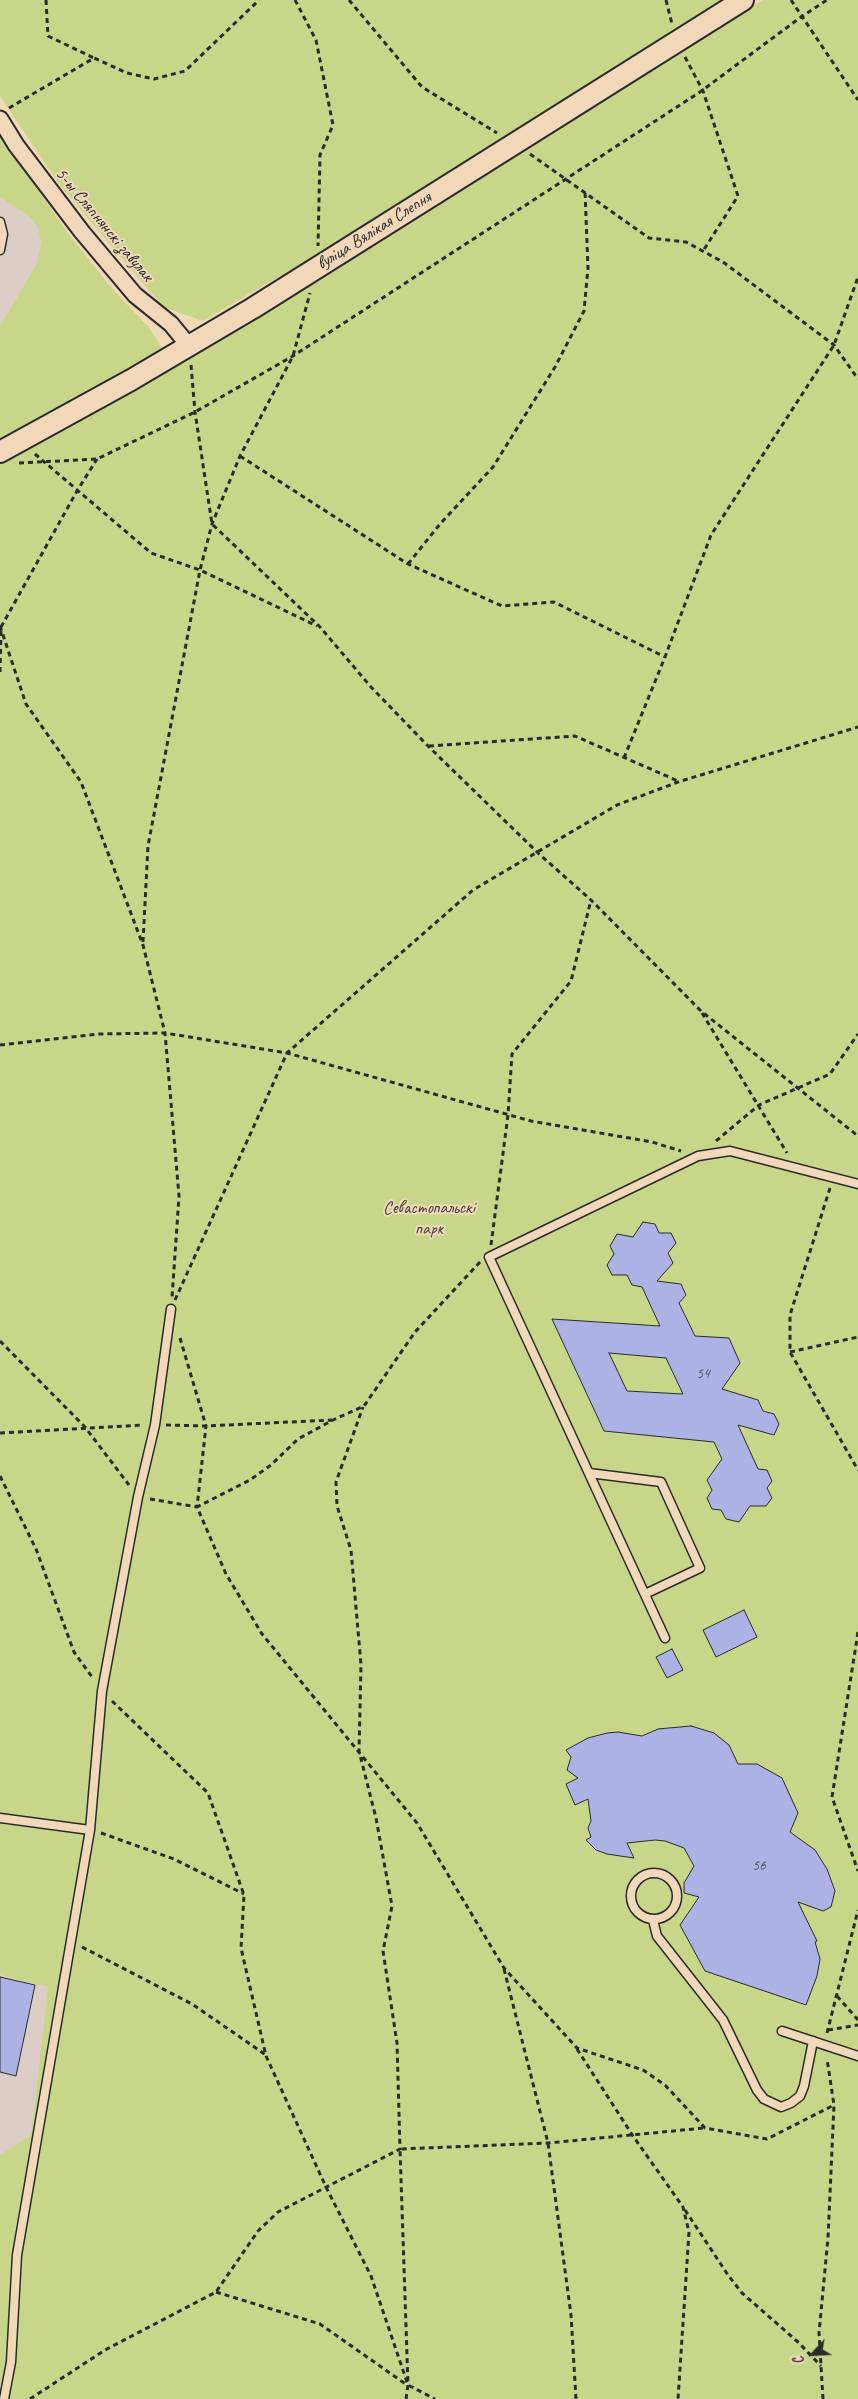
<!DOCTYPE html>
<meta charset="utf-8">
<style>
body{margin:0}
#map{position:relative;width:858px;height:2399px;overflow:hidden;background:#f1d8b9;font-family:Caveat,sans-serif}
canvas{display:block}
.north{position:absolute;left:788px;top:2329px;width:50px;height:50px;-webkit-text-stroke:4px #f1d8b9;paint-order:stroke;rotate:245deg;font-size:14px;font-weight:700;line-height:20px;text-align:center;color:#2b2b2b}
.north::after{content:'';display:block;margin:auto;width:18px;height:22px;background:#2b2b2b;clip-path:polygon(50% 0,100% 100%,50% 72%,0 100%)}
</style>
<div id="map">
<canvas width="858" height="2399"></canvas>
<div class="north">С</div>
</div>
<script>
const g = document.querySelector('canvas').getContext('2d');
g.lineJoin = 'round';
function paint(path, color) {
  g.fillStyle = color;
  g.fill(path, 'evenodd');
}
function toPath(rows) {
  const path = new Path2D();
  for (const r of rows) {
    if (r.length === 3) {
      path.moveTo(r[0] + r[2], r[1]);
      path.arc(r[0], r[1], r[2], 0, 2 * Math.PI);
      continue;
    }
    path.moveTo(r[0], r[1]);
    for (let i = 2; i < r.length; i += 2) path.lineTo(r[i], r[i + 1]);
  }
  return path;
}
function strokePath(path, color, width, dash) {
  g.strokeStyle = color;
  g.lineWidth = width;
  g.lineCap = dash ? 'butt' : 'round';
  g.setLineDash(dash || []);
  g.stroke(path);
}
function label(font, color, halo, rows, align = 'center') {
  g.font = font + ' Caveat,sans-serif';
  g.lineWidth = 4;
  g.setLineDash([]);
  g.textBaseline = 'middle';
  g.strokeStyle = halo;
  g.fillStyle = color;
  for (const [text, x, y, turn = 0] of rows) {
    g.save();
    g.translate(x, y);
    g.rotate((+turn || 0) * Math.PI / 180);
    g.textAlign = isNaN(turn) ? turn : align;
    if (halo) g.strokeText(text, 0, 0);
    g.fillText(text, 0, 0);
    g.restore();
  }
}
paint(toPath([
 [0,197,31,218,38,228,41,242,37,263,0,326],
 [0,1975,48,1987,31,2135,0,2155]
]), '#dccdc6');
paint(toPath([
 [0,0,724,0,316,255,203,321,163,307,59,184,0,96],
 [763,0,858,0,858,2399,0,2399,0,2155,31,2135,48,1987,0,1975,0,462,140,387,258,317],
 [0,136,68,233,109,285,150,329,162,348,0,443,0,326,37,263,41,242,38,228,31,218,0,197]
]), '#c8d68a');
const building = toPath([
 [643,1222,655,1224,659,1233,671,1233,676,1243,668,1253,673,1263,657,1281,681,1284,686,1295,679,1303,695,1336,729,1338,740,1363,722,1389,758,1400,763,1411,774,1414,779,1424,774,1435,738,1425,758,1469,767,1470,772,1481,767,1488,772,1498,766,1506,750,1506,739,1522,726,1519,721,1510,712,1509,707,1498,712,1490,707,1480,722,1459,714,1442,604,1431,552,1319,660,1326,642,1287,632,1285,627,1275,612,1275,607,1265,614,1254,610,1246,617,1234,633,1237,643,1222],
 [609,1353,666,1358,683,1394,627,1391,609,1353],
 [744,1610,757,1637,716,1657,703,1630,744,1610],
 [672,1649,683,1670,667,1678,656,1657,672,1649],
 [691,1726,714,1733,729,1745,738,1764,757,1764,782,1778,798,1813,790,1832,815,1850,827,1869,835,1891,831,1907,823,1911,798,1902,817,1941,815,1942,820,1959,817,1976,806,2005,705,1971,680,1925,699,1897,684,1893,684,1883,694,1866,684,1848,665,1841,655,1840,627,1843,634,1858,607,1854,596,1850,586,1840,591,1837,588,1828,591,1821,588,1799,575,1805,566,1784,578,1778,567,1770,571,1757,566,1750,588,1738,607,1733,618,1732,642,1736,658,1729,691,1726],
 [0,1977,35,1985,16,2076,0,2072,0,1977]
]);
paint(building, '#acb2e3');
strokePath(building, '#2b2b2b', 1);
const service = toPath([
 [0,222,3,234,0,250],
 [589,1473,661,1482,700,1568,645,1594],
 [665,1638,489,1257,698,1156,730,1151,858,1184],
 [0,1818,90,1830],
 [654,1896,23],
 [653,1920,657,1936,723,2020,757,2090,764,2099,781,2107,791,2103,800,2096,804,2086,813,2041],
 [782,2031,858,2056],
 [4,2399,11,2362,17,2255,90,1830,102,1691,138,1497,155,1425,171,1309]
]);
const minor = toPath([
 [0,119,16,145,82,232,135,295,171,324,189,346]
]);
const tertiary = toPath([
 [0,452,131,380,253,308,743,0]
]);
strokePath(service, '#2b2b2b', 11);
strokePath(minor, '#2b2b2b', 19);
strokePath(tertiary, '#2b2b2b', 24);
strokePath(toPath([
 [46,0,48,36,94,58],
 [295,0,316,40,333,125,320,155,318,246],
 [349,0,422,87,497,133],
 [666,0,672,24],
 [791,0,858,100],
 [685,57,703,91,738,196,703,251],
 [9,108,94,58,127,73,154,79,185,71,259,0],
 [530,154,649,238,686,242,723,262,834,345,858,379],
 [191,365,195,412,212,524,320,627,371,687,428,746,538,853,591,900,701,1011,858,1136],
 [35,454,151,553,200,570,317,626],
 [240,456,408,564,502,606,554,602,665,657],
 [19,463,97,459,195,412,293,356,700,92,801,17,827,0],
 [408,564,440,524,493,467,555,367,584,311,588,268,585,191],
 [0,626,26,704,81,782,143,945,165,1033,179,1196,172,1298],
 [1,627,77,491,97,459],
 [0,672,1,630],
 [429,746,575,736,678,781],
 [624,758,665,657,711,535,834,345,858,277],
 [143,942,148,846,200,570,212,524,240,456,293,356,310,293],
 [702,1013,787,1153],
 [0,1045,98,1034,165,1033,287,1053,531,1121,652,1142,681,1151],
 [716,1141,759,1105,830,1074,858,1034],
 [830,1188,790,1315,790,1352,858,1470],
 [491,1245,508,1115,512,1054,571,981,591,900],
 [480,1262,415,1332,364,1406,333,1420,298,1439,271,1465,250,1480,197,1507,226,1574,262,1634,417,1823,504,1968,577,2048,643,2070,665,2085,705,2128,767,2139,834,2105],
 [175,1300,287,1053,473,890,617,805,678,782,858,727],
 [0,1341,85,1427,129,1485],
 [790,1352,858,1337],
 [166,1425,206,1426,332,1420],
 [0,1433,142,1425],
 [0,1476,36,1549,74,1652,92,1677],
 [150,1499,197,1507,206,1426,180,1338],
 [858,1632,832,1797,858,1871],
 [112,1701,208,1793,244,1895,241,1948,266,2056,326,2187,371,2276,408,2385,435,2399],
 [101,1833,174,1859,244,1894],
 [82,1947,192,2004,266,2055],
 [504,1969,548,2143,571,2315,576,2399],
 [837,1996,858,2020],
 [828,2030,858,2025],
 [827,2033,858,1910],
 [577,2049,633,2136,683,2207,689,2232,678,2399],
 [685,2210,728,2275,742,2293,798,2342,821,2366],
 [216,2292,320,2324,407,2385],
 [30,2399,105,2350,216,2292,258,2231,278,2212,400,2149,397,2043,383,1951,392,1906,376,1818,359,1751,361,1665,351,1550,337,1506,336,1482,363,1407],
 [406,2399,408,2385,400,2149,548,2143,704,2128],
 [823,2399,819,2333,828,2238,834,2105,827,2059]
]), '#2b2b2b', 3, [5, 4]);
strokePath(service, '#f1d8b9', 8);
strokePath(minor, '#f1d8b9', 15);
strokePath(tertiary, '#f1d8b9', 20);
label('15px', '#4b4d59', null, [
 ["54",703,1374],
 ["56",759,1866]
]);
label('18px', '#2b2b2b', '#f1d8b9', [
 ["5-ы Сляпнянскі завулак",104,225,50],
 ["вуліца Вялікая Слепня",374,231,-32]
]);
label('18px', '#434539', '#f1d8b9', [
 ["Севастопальскі",429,1208],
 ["парк",429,1229]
]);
</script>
